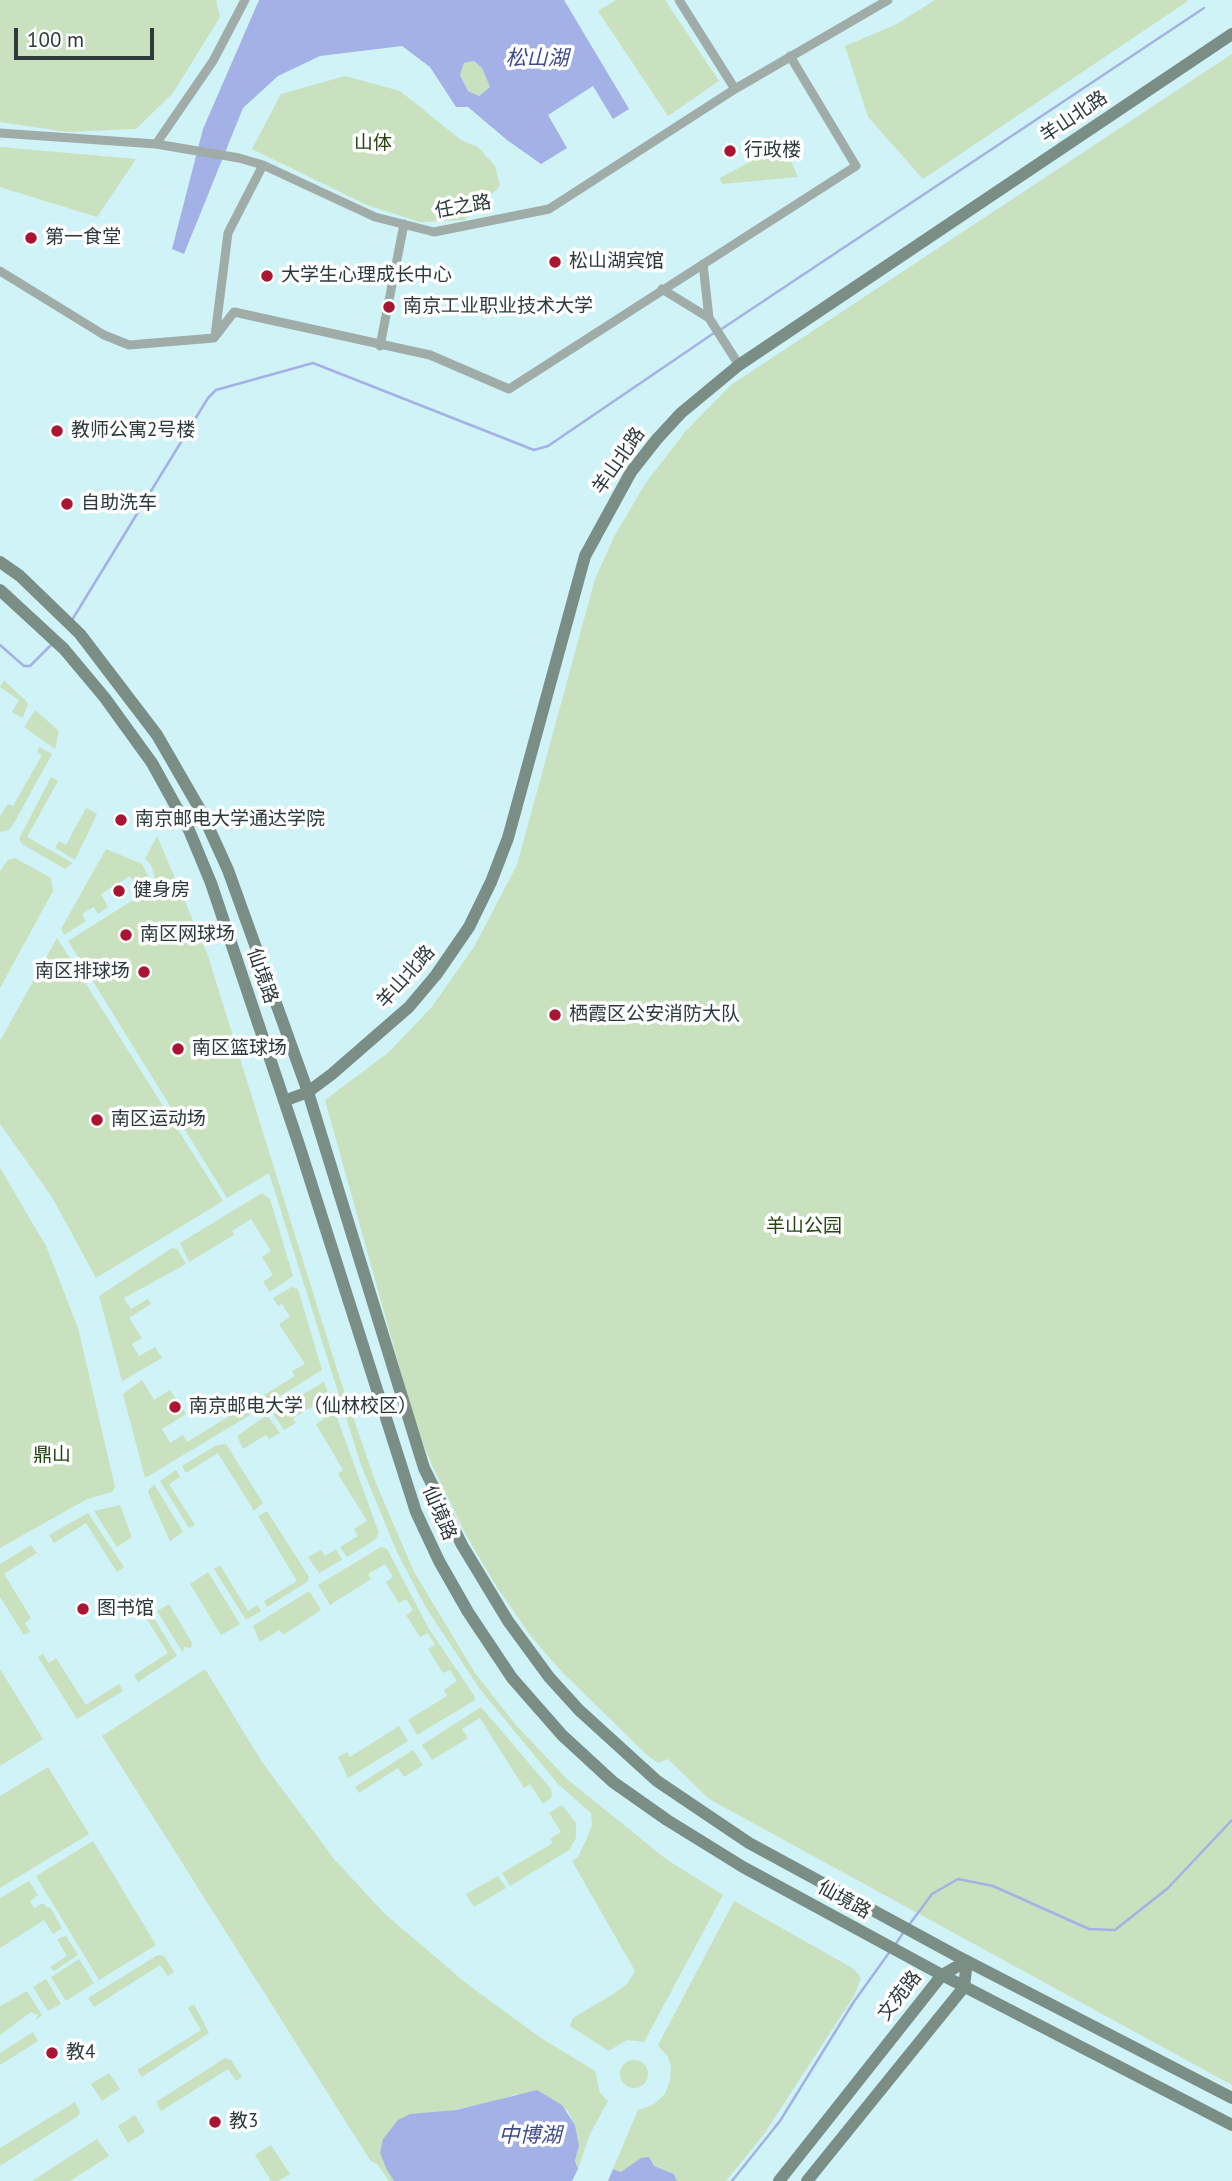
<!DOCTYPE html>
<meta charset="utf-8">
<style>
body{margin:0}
#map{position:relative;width:1232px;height:2181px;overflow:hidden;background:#cff3f7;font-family:"PT Sans",sans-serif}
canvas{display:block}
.scale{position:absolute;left:14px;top:28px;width:140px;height:32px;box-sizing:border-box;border:4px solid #2c3a3b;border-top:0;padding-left:9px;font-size:21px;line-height:24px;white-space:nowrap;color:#2c3a3b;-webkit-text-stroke:5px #fff;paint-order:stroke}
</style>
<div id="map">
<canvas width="1232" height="2181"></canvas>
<div class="scale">100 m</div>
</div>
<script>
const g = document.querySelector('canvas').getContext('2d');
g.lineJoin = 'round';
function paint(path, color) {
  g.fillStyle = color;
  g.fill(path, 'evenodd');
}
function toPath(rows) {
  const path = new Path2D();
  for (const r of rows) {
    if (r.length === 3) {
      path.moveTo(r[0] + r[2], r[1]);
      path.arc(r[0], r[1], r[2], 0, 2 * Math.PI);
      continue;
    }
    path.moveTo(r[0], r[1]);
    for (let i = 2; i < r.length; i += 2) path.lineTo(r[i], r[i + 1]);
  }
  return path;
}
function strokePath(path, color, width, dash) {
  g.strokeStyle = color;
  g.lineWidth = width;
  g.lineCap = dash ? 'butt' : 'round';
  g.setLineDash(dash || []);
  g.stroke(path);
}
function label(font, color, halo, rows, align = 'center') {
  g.font = font + ' "PT Sans","Noto Sans SC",sans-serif';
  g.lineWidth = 7;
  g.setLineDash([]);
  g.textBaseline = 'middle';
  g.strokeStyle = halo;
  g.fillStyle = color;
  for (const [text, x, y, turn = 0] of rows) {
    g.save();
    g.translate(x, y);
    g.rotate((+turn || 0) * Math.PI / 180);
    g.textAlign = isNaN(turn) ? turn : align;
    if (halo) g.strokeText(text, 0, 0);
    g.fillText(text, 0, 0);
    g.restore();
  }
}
paint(toPath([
 [0,0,216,0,220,17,173,93,136,129,67,132,0,122],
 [616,0,665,0,719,81,668,116,598,11],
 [935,0,1186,0,1188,1,923,179,868,117,845,46,895,25],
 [1232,54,1232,2085,709,1799,668,1759,658,1763,647,1755,562,1672,530,1635,497,1587,466,1535,432,1465,417,1430,325,1100,388,1053,431,1008,474,947,517,865,595,579,614,537,645,484,685,432,731,385],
 [474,61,482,68,490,87,479,96,468,91,460,75,464,63],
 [345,76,400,91,461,140,478,147,495,166,500,186,465,220,420,222,367,205,252,149,281,94],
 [783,144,798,177,722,184,720,178],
 [0,147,136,159,97,217,0,187],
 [4,680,28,703,23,718,12,712,19,700,0,687],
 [35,710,59,731,55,749,24,727],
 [39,747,52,754,14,823,9,830,0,832,0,816,8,804,13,806,42,755,37,752],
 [51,777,58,781,27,837,73,863,65,869,22,844,19,839],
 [86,808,97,814,75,860,55,848,59,841,66,845],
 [157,836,207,953,339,1376,375,1481,414,1572,475,1673,515,1724,567,1779,666,1859,723,1895,644,2042,627,2040,609,2051,570,2026,573,2018,615,1993,628,1983,635,1971,572,1861,578,1857,587,1838,592,1824,591,1813,558,1784,479,1688,425,1606,397,1552,361,1465,269,1173,227,1198,68,941,157,885,151,865,145,859],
 [106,849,142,864,151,881,138,888,130,876,101,894,108,907,98,914,94,907,82,914,86,921,64,935,61,929],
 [15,858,51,878,53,891,0,988,0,871,8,860],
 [57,938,223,1201,96,1278,52,1197,0,1124,0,1041],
 [0,1168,46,1246,78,1328,115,1487,112,1492,87,1499,0,1548],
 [262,1193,270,1199,293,1276,270,1292,263,1282,273,1275,262,1257,271,1251,251,1219,232,1231,234,1235,189,1262,180,1243],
 [172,1248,177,1249,186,1264,124,1298,131,1309,148,1299,151,1304,129,1318,142,1338,132,1344,139,1356,155,1347,162,1358,122,1381,99,1296],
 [292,1287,298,1289,322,1370,256,1411,251,1403,295,1376,292,1371,305,1364,279,1324,290,1317,282,1304,278,1306,273,1298],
 [142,1380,154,1400,170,1390,186,1414,162,1429,170,1443,183,1435,187,1442,246,1406,250,1415,145,1478,123,1394],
 [324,1382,379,1533,375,1540,347,1557,340,1547,358,1536,354,1529,367,1521,338,1474,343,1470,316,1424,324,1419,315,1405,293,1418,296,1423,284,1430,272,1412],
 [267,1415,280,1433,269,1439,266,1435,243,1449,237,1436],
 [226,1444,263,1503,254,1511,218,1453,186,1473,182,1466,215,1446],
 [176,1470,180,1477,169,1484,195,1525,189,1528,160,1481],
 [154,1484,183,1532,170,1541,150,1497,148,1491],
 [120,1505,132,1537,117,1547,94,1511],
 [267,1511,309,1577,307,1582,267,1607,264,1601,297,1581,258,1516],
 [88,1513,124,1567,117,1572,86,1523,54,1543,49,1535],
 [31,1545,37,1553,4,1574,31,1618,25,1623,30,1632,24,1635,0,1597,0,1564],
 [381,1547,387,1549,429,1629,475,1697,475,1700,417,1735,408,1720,447,1696,444,1690,457,1681,450,1670,443,1673,428,1649,435,1645,428,1633,420,1637,406,1615,413,1610,406,1599,399,1603,386,1582,393,1577,385,1564,368,1574,371,1579,330,1605,318,1585],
 [336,1549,342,1560,319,1573,308,1557,321,1550,325,1556],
 [220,1565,248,1611,258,1605,261,1611,246,1620,214,1569],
 [208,1572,240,1624,221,1635,190,1584],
 [309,1591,321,1610,283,1635,279,1630,260,1642,253,1626],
 [141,1597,177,1656,138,1682,134,1675,168,1653,135,1600],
 [169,1604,192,1643,191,1648,184,1647,183,1653,157,1611],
 [43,1654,49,1663,56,1658,86,1705,119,1684,123,1691,77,1719,38,1657],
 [0,1669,43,1739,0,1766],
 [205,1669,262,1762,334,1859,385,1914,467,1984,541,2038,595,2071,600,2093,608,2101,590,2134,578,2169,575,2161,579,2146,575,2125,567,2110,516,2094,493,2102,443,2112,383,2161,394,2181,389,2181,378,2165,370,2160,102,1736],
 [481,1707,551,1789,552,1797,543,1804,530,1784,524,1788,480,1718,462,1729,468,1738,432,1760,422,1745],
 [399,1726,408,1741,348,1778,338,1757,347,1752,350,1757],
 [413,1750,423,1765,404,1777,398,1768,359,1793,355,1787],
 [48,1767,89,1834,0,1888,0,1796],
 [562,1805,576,1823,576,1838,569,1850,510,1886,502,1873,553,1843,550,1839,561,1832,549,1813],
 [93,1841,156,1945,99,1980,36,1876],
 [498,1876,506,1888,474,1907,466,1894],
 [29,1881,38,1895,30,1901,34,1908,43,1903,47,1908,50,1907,62,1928,53,1934,44,1920,0,1948,0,1898],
 [734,1901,854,1969,861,1978,854,1996,764,2134,726,2181,677,2181,674,2174,654,2166,621,2172,613,2169,638,2110,653,2105,665,2094,670,2081,671,2067,668,2057,658,2045],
 [66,1936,78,1955,54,1971,50,1967,67,1956,57,1939],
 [158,1955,164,1956,174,1972,168,1976,160,1965,94,2007,88,1998],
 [79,1959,94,1983,66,2001,51,1977],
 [46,1979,61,2004,48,2011,33,1987],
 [27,1991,42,2015,36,2020,38,2015,31,2012,0,2035,0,2006],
 [194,2004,209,2033,142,2077,137,2070,201,2030,188,2008],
 [33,2032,38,2041,0,2065,0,2053],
 [225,2058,231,2060,242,2077,236,2081,228,2069,161,2111,156,2102],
 [634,2074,14],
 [109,2073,120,2089,102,2101,91,2084],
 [75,2102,80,2112,78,2116,0,2166,0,2148],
 [135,2115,145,2132,128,2143,118,2126],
 [97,2139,109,2156,70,2181,32,2181],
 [271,2145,290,2174,278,2181,271,2181,255,2155]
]), '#c9e1be');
paint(toPath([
 [259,0,564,0,629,109,613,119,593,86,548,115,567,148,541,164,507,140,468,107,456,107,430,67,402,46,320,56,278,76,243,108,184,254,172,249,203,129],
 [474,61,482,68,490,87,479,96,468,91,460,75,464,63],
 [537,2090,562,2105,575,2125,579,2146,575,2161,578,2169,572,2181,394,2181,387,2170,380,2153,383,2139,398,2120,410,2114,456,2110],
 [649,2157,654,2166,674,2174,677,2181,608,2181,613,2169,621,2172,641,2158]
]), '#a4b1e7');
strokePath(toPath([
 [720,330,1204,8],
 [72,620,208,398,216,390,313,363,534,450,548,446,714,333],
 [0,645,24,666,30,666,52,644],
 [909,1925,932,1894,958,1879,993,1886,1089,1929,1115,1930,1168,1888,1232,1820],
 [895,1945,903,1933],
 [732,2181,780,2121,853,2003,891,1950]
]), '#a4b1e7', 2.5);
strokePath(toPath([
 [679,0,735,89],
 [0,133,156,144,239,158,263,165,375,217,434,232,549,209,735,89,888,0],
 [156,144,213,61,245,0],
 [703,264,709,318,739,365],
 [0,271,104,335,129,345,214,338,234,312,430,355,509,389,856,166,790,56],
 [662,289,709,318],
 [215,336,228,233,263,165],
 [380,346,404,224]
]), '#9faca7', 9);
strokePath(toPath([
 [0,562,20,576,80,634,157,735,202,813,228,870,308,1092,424,1468,462,1545,508,1621,549,1677,579,1710,657,1781,749,1843,957,1956,1232,2098],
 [0,590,64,649,105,698,152,763,189,830,211,883,299,1145,416,1512,439,1561,468,1612,512,1678,562,1735,613,1782,667,1820,743,1867,942,1975,1232,2125],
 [284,1101,308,1092,332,1074,409,1007,436,975,469,927,491,882,508,838,585,556,631,472,657,439,681,413,739,365,1232,34],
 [779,2181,942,1975,967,1961],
 [807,2181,964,1987,967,1961]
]), '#7a8e86', 12);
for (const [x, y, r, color] of [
 [730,151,7,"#ab1534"],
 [31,238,7,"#ab1534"],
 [555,262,7,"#ab1534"],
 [267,276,7,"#ab1534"],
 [389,307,7,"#ab1534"],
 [57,431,7,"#ab1534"],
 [67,504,7,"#ab1534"],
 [121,820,7,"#ab1534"],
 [119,891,7,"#ab1534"],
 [126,935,7,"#ab1534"],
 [144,972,7,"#ab1534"],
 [555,1015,7,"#ab1534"],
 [178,1049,7,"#ab1534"],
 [97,1120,7,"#ab1534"],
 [175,1407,7,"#ab1534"],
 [83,1609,7,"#ab1534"],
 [52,2053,7,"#ab1534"],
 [215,2122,7,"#ab1534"]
]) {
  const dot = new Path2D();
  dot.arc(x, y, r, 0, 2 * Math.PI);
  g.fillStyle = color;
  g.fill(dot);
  strokePath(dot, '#fff', 2.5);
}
label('19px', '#2c3a3b', '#fff', [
 ["羊山北路",1074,117,-34],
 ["任之路",463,207,-10],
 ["羊山北路",619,461,-55],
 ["仙境路",262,976,71],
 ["羊山北路",406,977,-48],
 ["仙境路",439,1513,67],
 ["仙境路",844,1900,29],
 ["文苑路",900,1996,-52]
]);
label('19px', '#244410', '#fff', [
 ["山体",373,144],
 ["羊山公园",804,1227],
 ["鼎山",52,1456]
]);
label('19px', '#2c3a3b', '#fff', [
 ["行政楼",744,151],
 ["第一食堂",45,238],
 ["松山湖宾馆",569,262],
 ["大学生心理成长中心",281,276],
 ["南京工业职业技术大学",403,307],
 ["教师公寓2号楼",71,431],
 ["自助洗车",81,504],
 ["南京邮电大学通达学院",135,820],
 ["健身房",133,891],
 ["南区网球场",140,935],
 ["南区排球场",130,972,"right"],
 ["栖霞区公安消防大队",569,1015],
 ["南区篮球场",192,1049],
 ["南区运动场",111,1120],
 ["南京邮电大学（仙林校区）",189,1407],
 ["图书馆",97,1609],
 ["教4",66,2053],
 ["教3",229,2122]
], 'left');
label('italic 21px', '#414c8e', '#fff', [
 ["松山湖",537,59],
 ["中博湖",530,2136]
]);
</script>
